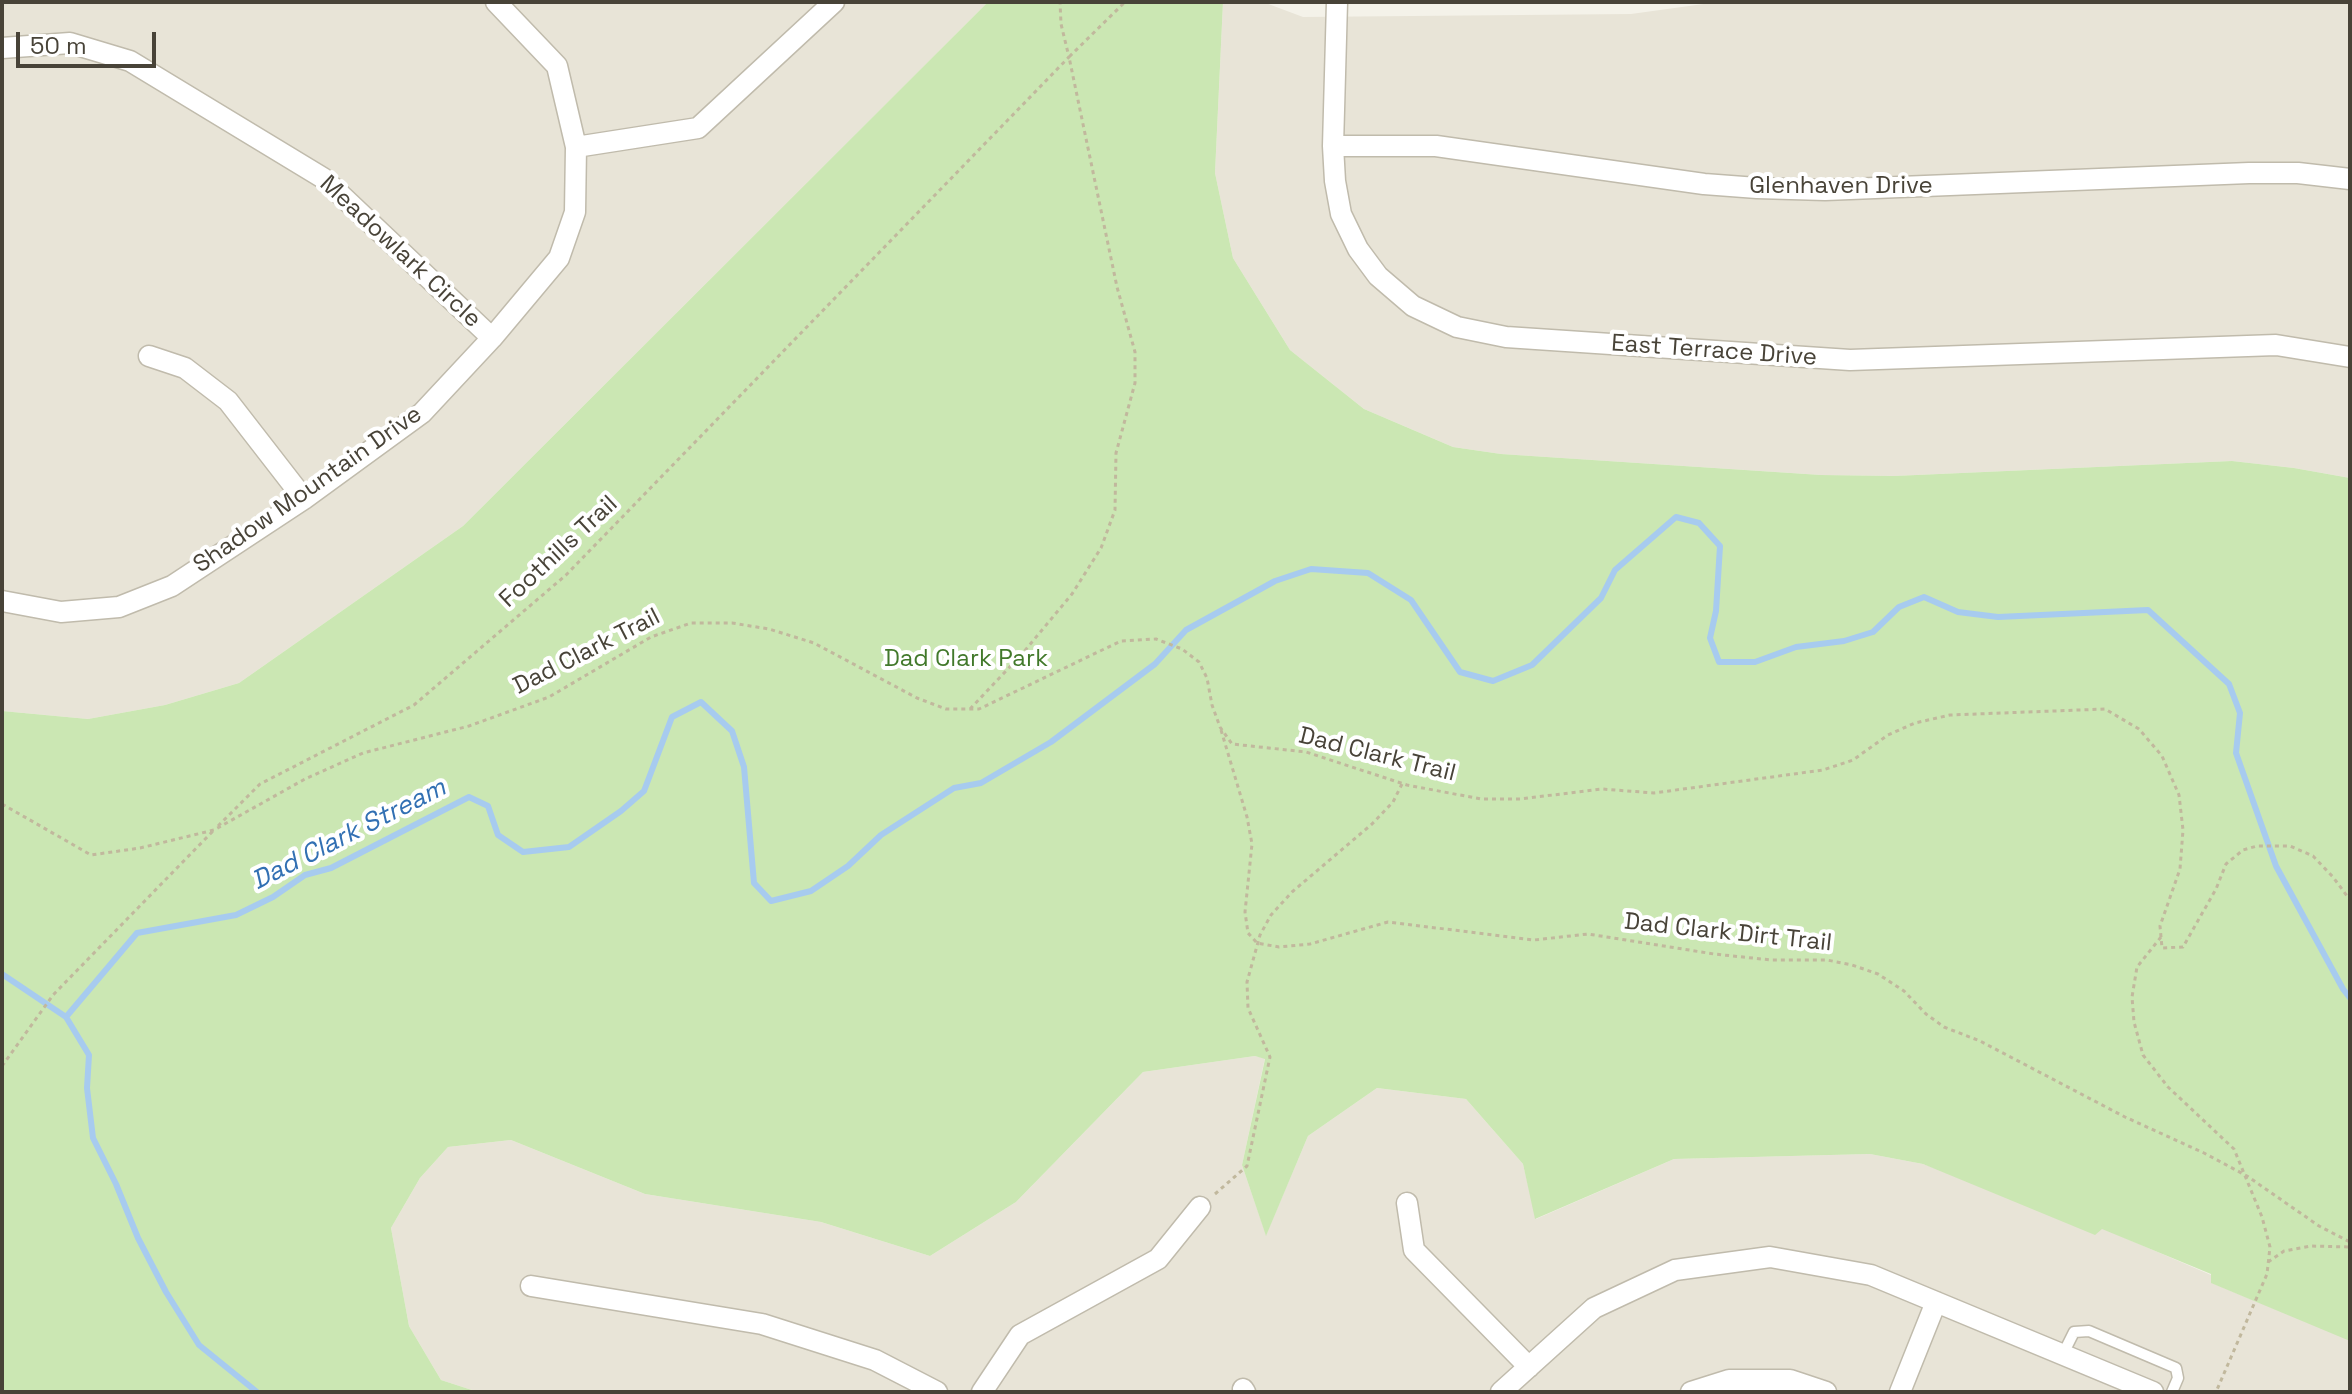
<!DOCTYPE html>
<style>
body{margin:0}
#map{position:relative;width:2352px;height:1394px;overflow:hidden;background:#f4f2e9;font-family:"Space Grotesk",sans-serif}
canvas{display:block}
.frame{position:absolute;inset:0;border:4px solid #484338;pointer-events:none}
.scale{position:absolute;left:16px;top:32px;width:140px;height:36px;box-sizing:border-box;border:4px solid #484338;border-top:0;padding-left:10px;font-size:24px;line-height:28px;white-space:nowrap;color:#484338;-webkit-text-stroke:6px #fff;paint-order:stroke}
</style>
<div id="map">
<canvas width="2352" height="1394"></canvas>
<div class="frame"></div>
<div class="scale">50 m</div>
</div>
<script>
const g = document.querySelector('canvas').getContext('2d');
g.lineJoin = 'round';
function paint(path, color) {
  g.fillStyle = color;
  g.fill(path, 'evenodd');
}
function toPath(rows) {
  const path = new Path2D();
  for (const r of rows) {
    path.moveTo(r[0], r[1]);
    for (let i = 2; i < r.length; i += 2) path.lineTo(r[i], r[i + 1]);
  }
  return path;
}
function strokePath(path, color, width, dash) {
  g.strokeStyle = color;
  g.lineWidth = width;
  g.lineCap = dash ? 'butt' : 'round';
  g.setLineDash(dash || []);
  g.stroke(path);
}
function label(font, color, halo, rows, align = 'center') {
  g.font = font + ' "Space Grotesk",sans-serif';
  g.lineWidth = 8;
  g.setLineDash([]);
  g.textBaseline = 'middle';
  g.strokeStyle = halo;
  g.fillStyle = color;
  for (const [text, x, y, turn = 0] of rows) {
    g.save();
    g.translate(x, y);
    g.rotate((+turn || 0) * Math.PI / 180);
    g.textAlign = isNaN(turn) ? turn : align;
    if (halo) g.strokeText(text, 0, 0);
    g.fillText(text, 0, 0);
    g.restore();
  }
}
paint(toPath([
 [2,2,988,2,463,526,239,683,165,705,88,719,2,711],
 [1223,2,1263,2,1303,17,1631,14,1718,2,2350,2,2350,478,2294,468,2232,461,1894,476,1821,475,1501,454,1453,447,1364,409,1290,350,1233,258,1215,173],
 [1255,1056,1265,1058,1242,1165,1266,1235,1308,1136,1377,1088,1466,1099,1523,1164,1536,1219,1674,1159,1870,1154,1923,1164,2102,1228,2211,1275,2212,1283,2345,1338,2350,1341,2350,1392,478,1392,441,1380,409,1326,391,1228,420,1178,448,1147,511,1140,645,1194,821,1222,930,1256,1016,1202,1143,1072]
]), '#e8e4d7');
paint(toPath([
 [988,2,1223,2,1215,173,1233,258,1290,350,1364,409,1453,447,1501,454,1821,475,1894,476,2232,461,2294,468,2350,478,2350,1341,2211,1283,2211,1274,2102,1229,2095,1235,1923,1164,1870,1154,1674,1159,1535,1219,1523,1164,1466,1099,1377,1088,1308,1136,1266,1236,1242,1165,1265,1059,1255,1056,1143,1072,1016,1202,930,1256,821,1222,645,1194,511,1140,448,1147,420,1178,391,1228,409,1326,441,1380,478,1392,2,1392,2,711,88,719,165,705,239,683,463,526]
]), '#cbe7b3');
strokePath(toPath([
 [2,974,66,1017,137,933,236,915,273,897,305,875,331,868,469,797,488,806,498,835,523,852,569,847,621,811,644,791,672,717,701,702,732,731,744,767,754,883,771,901,811,891,848,866,881,835,954,788,981,783,1051,742,1155,664,1186,630,1275,581,1311,569,1368,573,1411,600,1460,672,1493,681,1532,665,1601,598,1615,570,1676,517,1699,523,1720,546,1716,611,1710,638,1719,662,1755,662,1796,647,1844,641,1873,632,1899,607,1924,597,1958,612,1998,617,2148,610,2229,684,2240,713,2236,753,2276,866,2343,989,2350,998],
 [66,1017,89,1055,87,1088,93,1138,116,1184,138,1238,166,1292,199,1345,257,1392]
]), '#a7cbef', 6);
const lane = toPath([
 [2063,1354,2074,1332,2089,1331,2176,1368,2178,1378,2172,1392]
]);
const street = toPath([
 [1337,2,1333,146,1335,181,1341,214,1358,249,1378,276,1413,306,1457,327,1506,337,1850,360,2276,345,2350,357],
 [2,48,70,43,130,61,323,178,492,338],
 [1333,146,1436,146,1704,184,1757,188,1825,190,2249,173,2298,173,2350,179],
 [576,147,698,128,834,2],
 [149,356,185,368,228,401,304,499],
 [2,601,61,612,119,607,172,586,304,499,422,413,492,338,559,258,575,212,576,147,557,66,496,2],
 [1407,1203,1414,1250,1529,1367],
 [531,1286,762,1324,875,1360,937,1392],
 [1243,1389,1245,1392],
 [982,1392,1020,1335,1158,1259,1200,1207],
 [1501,1392,1594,1308,1675,1270,1770,1257,1871,1275,2153,1392],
 [1691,1392,1729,1380,1790,1380,1826,1392],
 [1900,1392,1936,1302]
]);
strokePath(lane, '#c0bbac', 13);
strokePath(street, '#c0bbac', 23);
strokePath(toPath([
 [970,709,1022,654,1072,594,1101,548,1115,510,1116,453,1135,383,1135,352,1117,287,1069,57,1125,2],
 [1221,730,1247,817,1252,844,1245,912,1248,933,1257,943,1279,947,1310,944,1388,922,1534,940,1588,934,1714,954,1771,960,1827,960,1852,965,1878,974,1904,991,1926,1014,1944,1027,1980,1041,2125,1117,2204,1153,2247,1176,2319,1226,2350,1242],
 [2,804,91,855,140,848,214,830,305,779,363,753,469,726,549,697,651,637,691,623,732,623,769,629,814,643,917,698,946,709,979,709,1121,641,1156,639,1182,649,1199,662,1207,678,1212,705,1220,727,1232,744,1306,752,1407,785,1481,799,1520,799,1602,789,1654,793,1823,770,1853,760,1888,735,1915,723,1950,715,2105,709,2139,729,2162,756,2179,795,2183,830,2180,869,2160,926,2162,948,2183,947,2216,889,2226,864,2243,850,2257,846,2290,846,2313,856,2333,877,2350,900],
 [218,826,260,784,414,705,566,575,1069,57,1061,24,1060,2],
 [2161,937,2137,967,2132,997,2134,1022,2143,1055,2168,1087,2234,1149,2262,1217,2270,1247,2267,1274,2216,1392],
 [2,1066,53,995,213,831],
 [1215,1194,1247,1166,1270,1057,1248,1008,1247,982,1260,935,1271,915,1292,892,1372,824,1393,802,1402,784],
 [2268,1262,2284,1251,2311,1246,2350,1247]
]), '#c1b89d', 3, [4, 4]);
strokePath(lane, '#fff', 10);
strokePath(street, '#fff', 20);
label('24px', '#484338', '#fff', [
 ["Glenhaven Drive",1841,186],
 ["Meadowlark Circle",400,252,43],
 ["East Terrace Drive",1714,351,4],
 ["Shadow Mountain Drive",308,490,-35],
 ["Foothills Trail",559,552,-43],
 ["Dad Clark Trail",587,652,-27],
 ["Dad Clark Trail",1377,755,14],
 ["Dad Clark Dirt Trail",1728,933,6]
]);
label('24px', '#42792b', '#fff', [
 ["Dad Clark Park",966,659]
]);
label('italic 26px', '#3270b3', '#fff', [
 ["Dad Clark Stream",349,835,-27]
]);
</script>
